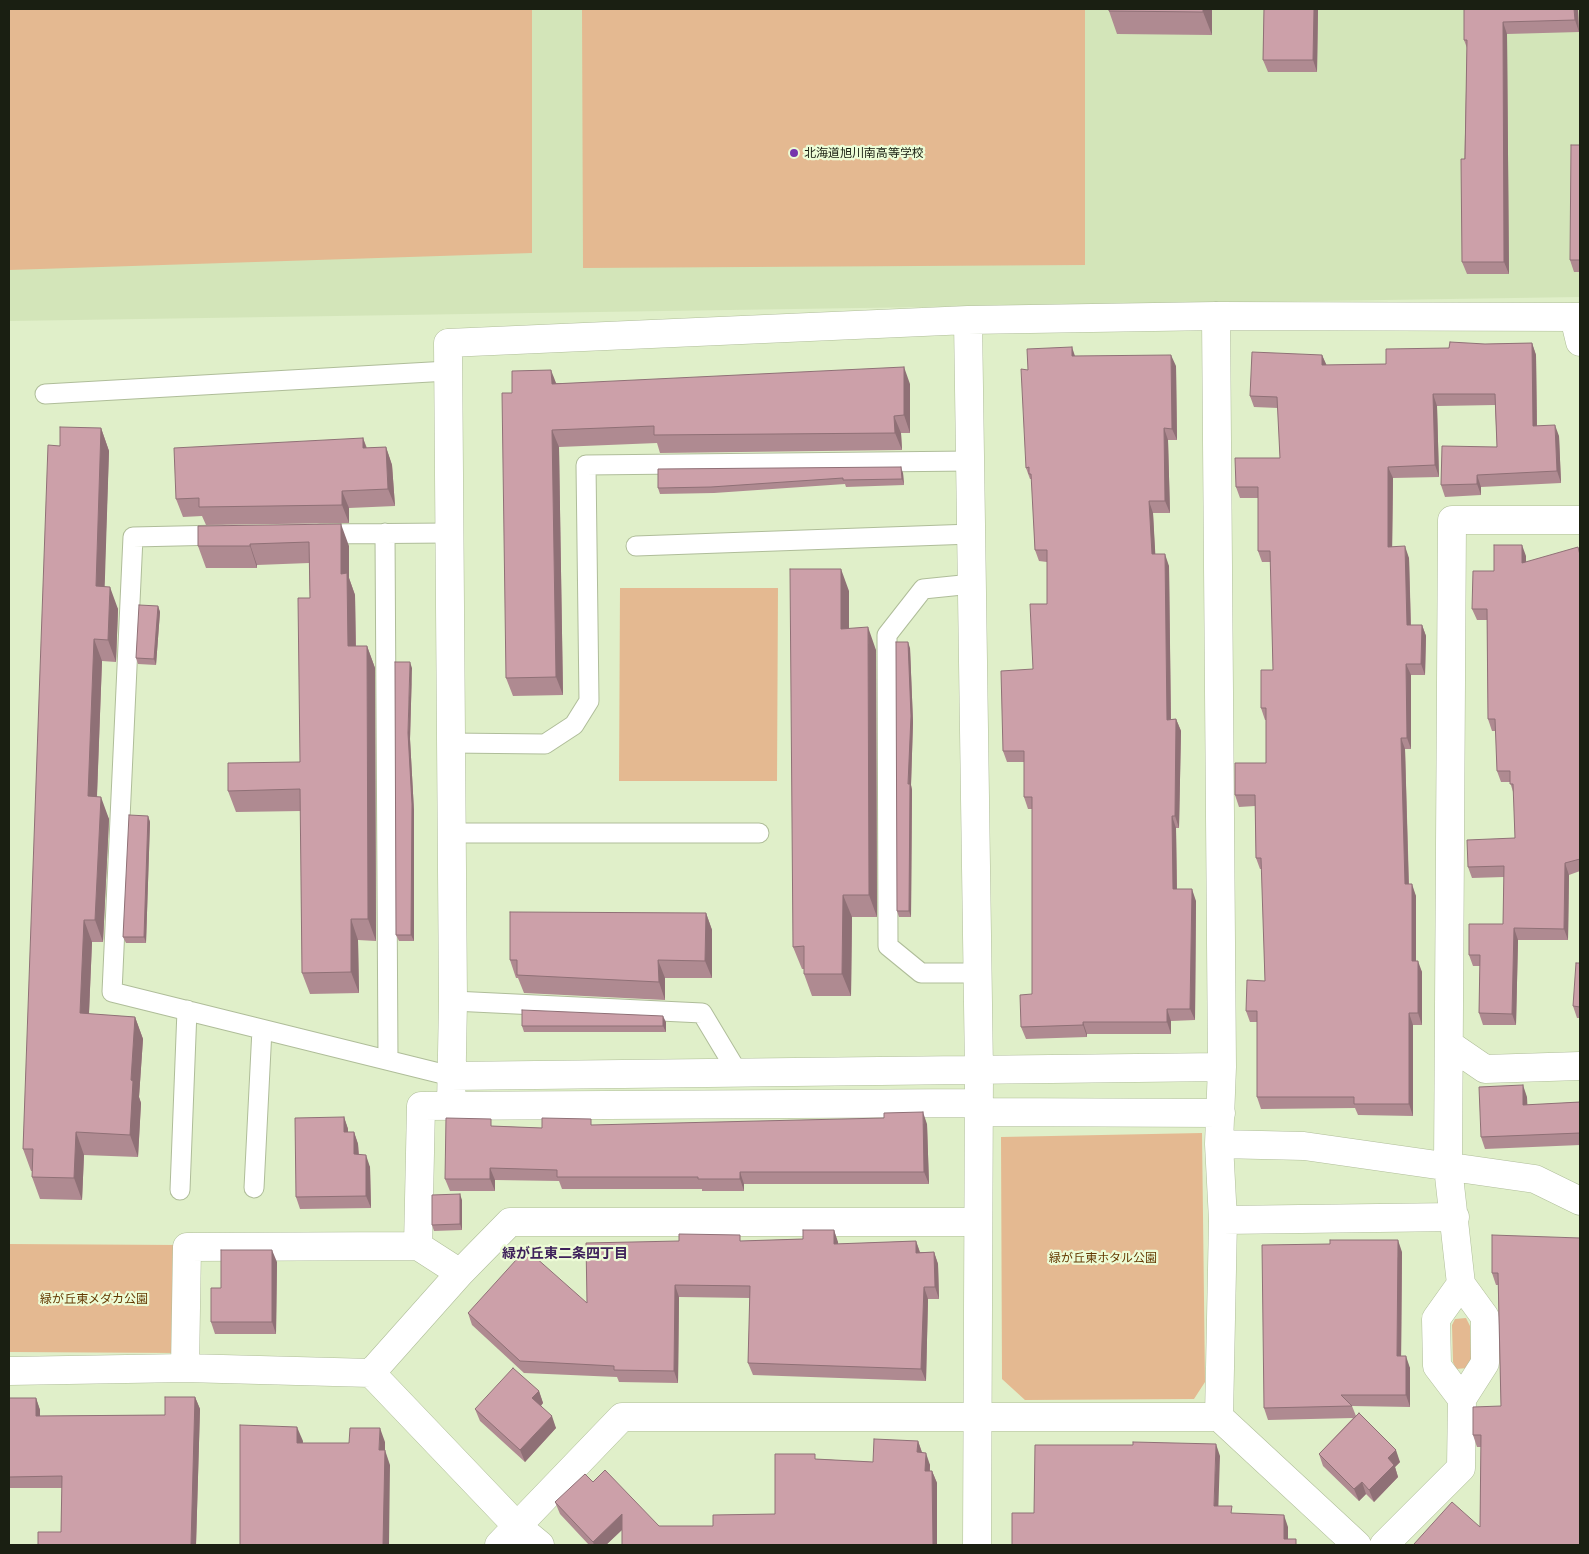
<!DOCTYPE html>
<meta charset="utf-8">
<style>
body{margin:0}
#map{position:relative;width:1589px;height:1554px;overflow:hidden;background:#e0efc9;font-family:"Work Sans",sans-serif}
canvas{display:block}
.frame{position:absolute;inset:0;border:10px solid #1a1f12;pointer-events:none}
</style>
<div id="map">
<canvas width="1589" height="1554"></canvas>
<div class="frame"></div>
</div>
<script>
const g = document.querySelector('canvas').getContext('2d');
g.lineJoin = 'round';
function paint(path, color) {
  g.fillStyle = color;
  g.fill(path, 'evenodd');
}
function toPath(rows) {
  const path = new Path2D();
  for (const r of rows) {
    path.moveTo(r[0], r[1]);
    for (let i = 2; i < r.length; i += 2) path.lineTo(r[i], r[i + 1]);
  }
  return path;
}
function strokePath(path, color, width, dash) {
  g.strokeStyle = color;
  g.lineWidth = width;
  g.lineCap = dash ? 'butt' : 'round';
  g.setLineDash(dash || []);
  g.stroke(path);
}
function label(font, color, halo, rows, align = 'center') {
  g.font = font + ' "Work Sans","Noto Sans JP",sans-serif';
  g.lineWidth = 4.5;
  g.setLineDash([]);
  g.textBaseline = 'middle';
  g.strokeStyle = halo;
  g.fillStyle = color;
  for (const [text, x, y, turn = 0] of rows) {
    g.save();
    g.translate(x, y);
    g.rotate((+turn || 0) * Math.PI / 180);
    g.textAlign = isNaN(turn) ? turn : align;
    if (halo) g.strokeText(text, 0, 0);
    g.fillText(text, 0, 0);
    g.restore();
  }
}
paint(toPath([
 [9,9,1580,9,1580,297,9,321]
]), '#d3e5b9');
paint(toPath([
 [9,9,532,9,532,253,9,270],
 [582,9,1085,9,1085,265,583,268],
 [620,588,778,588,777,781,619,781],
 [1202,1133,1205,1382,1194,1399,1025,1400,1002,1379,1001,1137],
 [9,1244,180,1245,179,1353,9,1352],
 [1466,1318,1470,1326,1471,1361,1468,1368,1456,1369,1453,1362,1452,1325,1455,1319]
]), '#e4b991');
const lane = toPath([
 [45,394,448,371],
 [385,533,388,1060],
 [320,534,449,533],
 [222,535,133,537,112,992,451,1076],
 [636,546,972,534],
 [972,584,923,589,887,635,888,946,921,973,978,973],
 [450,743,545,744,574,725,589,701,586,465,971,461],
 [451,833,759,833],
 [453,1001,702,1013,738,1073],
 [254,1188,262,1029],
 [180,1190,187,1010]
]);
const street = toPath([
 [1216,316,1222,1067,1219,1144,1223,1220],
 [1574,317,1580,342],
 [968,320,979,1071,977,1545],
 [1450,1045,1485,1069,1580,1066],
 [451,1076,1222,1067],
 [451,1107,453,1001,448,343,968,320,1216,316,1580,317],
 [979,1112,1221,1113],
 [1219,1144,1304,1146,1535,1179,1580,1201],
 [418,1246,460,1273],
 [1461,1284,1436,1319,1437,1366,1462,1399],
 [185,1368,187,1247,418,1246,421,1106,979,1103],
 [9,1371,185,1368,371,1373,517,1526,540,1545],
 [371,1373,460,1273,510,1222,978,1222],
 [1219,1417,1223,1220,1455,1217],
 [499,1545,622,1417,1219,1417,1357,1545],
 [1384,1545,1461,1468,1462,1399,1485,1363,1485,1317,1461,1284,1448,1167,1452,520,1580,520]
]);
strokePath(lane, '#afbd99', 21);
strokePath(street, '#afbd99', 29);
strokePath(lane, '#fff', 19);
strokePath(street, '#fff', 28);
paint(toPath([
 [1109,9,1212,9,1212,35,1117,34,1109,11],
 [1264,9,1318,9,1317,72,1268,72,1263,60],
 [1464,9,1578,9,1579,32,1507,34,1509,274,1467,274,1462,262,1467,48,1464,40],
 [1580,145,1580,272,1574,272,1570,260],
 [1532,343,1536,355,1537,426,1559,436,1561,483,1481,487,1481,495,1445,497,1441,485,1497,447,1495,405,1437,406,1439,477,1393,478,1392,547,1409,558,1411,625,1422,625,1426,636,1425,675,1411,675,1411,749,1405,749,1409,884,1416,896,1416,961,1422,972,1422,1025,1413,1025,1413,1116,1358,1115,1355,1108,1261,1109,1257,1097,1257,1022,1250,1022,1246,1011,1265,981,1262,869,1260,869,1256,858,1255,806,1239,807,1235,795,1266,763,1266,720,1265,720,1261,708,1273,670,1271,562,1262,562,1258,551,1258,498,1240,498,1236,487,1280,458,1278,408,1254,407,1250,396,1322,355,1326,365,1386,364,1449,348,1485,344],
 [1075,356,1176,366,1177,440,1168,440,1170,513,1153,513,1155,554,1169,566,1171,719,1176,719,1181,731,1179,828,1176,828,1177,889,1196,901,1195,1020,1171,1021,1171,1034,1087,1034,1087,1037,1026,1039,1021,1027,1032,994,1032,809,1028,809,1024,797,1024,762,1007,762,1003,751,1033,669,1047,604,1047,562,1039,561,1035,550,1032,480,1031,479,1030,479,1026,468,1028,370],
 [556,383,910,384,910,433,901,433,902,450,660,453,657,443,559,447,563,695,513,696,506,678,512,393],
 [101,428,109,451,104,587,118,609,116,662,102,661,97,797,109,819,103,942,92,942,89,1014,135,1017,143,1039,139,1097,141,1103,138,1157,84,1155,82,1200,40,1199,32,1177,32,1171,31,1171,23,1149,60,446],
 [363,438,367,448,386,447,392,465,395,506,349,508,349,523,206,525,202,516,183,517,176,499],
 [903,473,904,485,846,487,845,484,714,493,660,494,658,488],
 [198,526,349,546,349,578,355,595,356,646,367,646,375,668,376,941,358,940,359,993,310,994,302,973,301,811,236,812,228,791,300,762,310,598,309,563,257,565,257,568,206,568,198,546],
 [1580,553,1580,871,1569,875,1568,940,1518,940,1516,1025,1483,1025,1479,1013,1480,966,1473,966,1469,955,1503,924,1504,877,1472,878,1468,867,1515,838,1514,795,1510,782,1501,782,1497,771,1496,731,1492,731,1488,719,1487,620,1477,620,1472,609,1494,571,1526,556,1526,562],
 [849,591,849,628,876,650,877,917,852,917,851,996,812,996,804,974,804,969,802,969,793,947],
 [158,606,160,612,156,665,138,664,136,658],
 [910,648,913,722,911,785,912,790,911,917,899,917,897,911],
 [412,668,410,739,414,811,414,941,399,941,396,935],
 [148,816,150,822,146,943,126,943,123,937],
 [706,913,712,930,712,978,665,978,665,1000,524,993,518,978,516,978,510,960],
 [1580,963,1580,1018,1577,1018,1573,1006],
 [666,1022,666,1032,524,1032,522,1026],
 [1527,1097,1527,1105,1580,1102,1580,1145,1485,1149,1481,1137],
 [344,1117,348,1129,348,1132,354,1132,358,1144,359,1154,370,1167,371,1208,300,1209,296,1197],
 [927,1124,929,1184,744,1184,744,1191,702,1191,702,1189,562,1189,559,1181,495,1180,495,1191,450,1191,445,1179,493,1126,542,1128,593,1125],
 [462,1200,462,1230,434,1231,432,1225],
 [834,1230,838,1244,916,1241,920,1252,934,1252,938,1264,939,1299,928,1299,926,1381,753,1375,748,1363,750,1298,679,1297,678,1383,619,1382,617,1377,524,1373,472,1325,468,1313,587,1303,742,1241,803,1239],
 [1492,1235,1580,1545,1415,1545,1414,1544,1480,1527,1481,1447,1477,1447,1473,1435,1501,1406,1498,1285,1496,1285,1492,1273],
 [1402,1252,1401,1356,1410,1368,1410,1407,1352,1406,1356,1416,1400,1462,1395,1467,1398,1477,1374,1502,1366,1494,1359,1501,1323,1466,1319,1454,1353,1418,1268,1420,1264,1408],
 [277,1262,276,1334,215,1334,211,1322,221,1288],
 [539,1391,543,1403,541,1406,556,1428,525,1462,480,1421,475,1409],
 [195,1397,200,1409,196,1545,38,1545,61,1532,62,1488,9,1488,9,1422,36,1398,40,1410,40,1416,165,1415],
 [918,1441,922,1452,930,1465,930,1471,932,1471,937,1483,937,1545,622,1545,622,1530,606,1545,589,1545,560,1514,555,1502,593,1482,659,1526,713,1526,775,1514,817,1459,873,1462]
]), '#af8a91');
paint(toPath([
 [1203,9,1212,9,1212,35,1203,12],
 [1314,9,1318,9,1317,72,1313,60],
 [1574,9,1578,9,1579,32,1575,20],
 [1503,22,1507,34,1509,274,1504,262],
 [1532,343,1536,355,1537,438,1533,426],
 [1072,347,1076,359,1072,356],
 [1171,355,1176,366,1177,440,1172,429],
 [1322,355,1327,366,1322,365],
 [904,367,910,384,910,433,904,415],
 [551,370,558,388,552,384],
 [1433,394,1437,406,1439,477,1435,465],
 [894,416,901,433,902,450,895,433],
 [1555,425,1559,436,1561,483,1557,471],
 [101,428,109,451,104,608,96,586],
 [1164,428,1168,440,1170,513,1165,501],
 [552,430,559,447,563,695,556,677],
 [363,438,369,456,363,448],
 [386,447,392,465,395,506,388,489],
 [901,467,903,473,904,485,902,479],
 [1388,467,1393,478,1392,558,1388,547],
 [1477,475,1481,487,1481,495,1477,484],
 [342,491,349,508,349,523,342,505],
 [1149,501,1153,513,1156,566,1152,554],
 [341,524,349,546,349,578,355,595,356,668,348,646,341,574],
 [250,544,257,565,257,568,250,546],
 [1522,545,1526,556,1526,575,1522,563],
 [1405,546,1409,558,1411,636,1407,625],
 [1165,554,1169,566,1171,731,1167,720],
 [841,569,849,591,849,651,841,629],
 [110,587,118,609,116,662,108,640],
 [158,606,160,612,156,665,154,659],
 [1422,625,1426,636,1425,675,1421,664],
 [868,627,876,650,877,917,869,895],
 [94,639,102,661,96,819,88,796],
 [908,642,910,648,913,722,911,785,912,790,911,917,909,911],
 [367,646,375,668,376,941,368,919],
 [410,662,412,668,410,739,414,811,414,941,411,935,408,733],
 [1406,664,1411,675,1411,749,1407,738],
 [1176,719,1181,731,1179,828,1175,816],
 [1401,738,1405,749,1409,896,1405,884],
 [101,797,109,819,103,942,95,920],
 [148,816,150,822,146,943,144,937],
 [1172,816,1176,828,1177,901,1173,889],
 [1565,863,1569,875,1568,940,1564,929],
 [1412,884,1416,896,1416,972,1412,961],
 [1192,889,1196,901,1195,1020,1190,1009],
 [843,895,852,917,851,996,842,974],
 [706,913,712,930,712,978,705,961],
 [351,919,358,940,359,993,351,972],
 [84,920,92,942,88,1035,80,1013],
 [1514,928,1518,940,1516,1025,1512,1014],
 [658,960,665,978,665,1000,659,982],
 [1418,961,1422,972,1422,1025,1418,1013],
 [1167,1009,1171,1021,1171,1034,1167,1022],
 [1409,1013,1413,1025,1413,1116,1409,1104],
 [663,1016,666,1022,666,1032,663,1026],
 [135,1017,143,1039,139,1097,141,1103,138,1157,130,1135,131,1080],
 [1083,1022,1087,1034,1087,1037,1083,1025],
 [1523,1085,1527,1097,1528,1117,1523,1105],
 [923,1112,927,1124,929,1184,924,1172],
 [344,1117,348,1129,348,1144,344,1132],
 [76,1132,84,1155,82,1200,74,1178],
 [354,1132,358,1144,359,1166,354,1154],
 [366,1155,370,1167,371,1208,366,1196],
 [490,1168,495,1180,495,1191,490,1179],
 [740,1172,744,1184,744,1191,740,1179],
 [460,1194,462,1200,462,1230,460,1224],
 [834,1230,838,1242,839,1256,834,1244],
 [1398,1240,1402,1252,1401,1367,1397,1356],
 [916,1241,920,1253,916,1253],
 [272,1250,277,1262,276,1334,272,1322],
 [934,1252,938,1264,939,1299,935,1287],
 [675,1285,679,1297,678,1383,674,1371],
 [924,1287,928,1299,926,1381,921,1369],
 [1406,1356,1410,1368,1410,1407,1406,1395],
 [539,1391,543,1403,537,1410,532,1398],
 [195,1397,200,1409,196,1545,191,1545],
 [36,1398,40,1410,40,1428,36,1416],
 [552,1416,556,1428,525,1462,520,1450],
 [297,1427,303,1441,302,1457,297,1443],
 [380,1428,385,1442,385,1450,390,1465,389,1545,383,1545,379,1450],
 [918,1441,922,1453,917,1452],
 [1216,1444,1220,1456,1218,1518,1214,1506],
 [1396,1450,1400,1462,1395,1467,1398,1477,1374,1502,1369,1490,1388,1458],
 [926,1453,930,1465,929,1483,925,1471],
 [932,1471,937,1483,937,1545,933,1545],
 [1362,1482,1366,1494,1359,1501,1354,1489],
 [622,1514,626,1526,606,1545,594,1545,593,1542],
 [1284,1515,1288,1527,1288,1545,1284,1539]
]), '#8f7076');
const building = toPath([
 [1109,9,1203,9,1203,12,1109,11,1109,9],
 [1264,9,1314,9,1313,60,1263,60,1264,9],
 [1464,9,1574,9,1575,20,1503,22,1504,262,1462,262,1461,159,1465,159,1467,40,1464,40,1464,9],
 [1571,145,1580,145,1580,260,1570,260,1571,145],
 [1450,342,1485,344,1532,343,1533,426,1555,425,1557,471,1477,475,1477,484,1441,485,1442,446,1497,447,1495,394,1433,394,1435,465,1388,467,1388,547,1405,546,1407,625,1422,625,1421,664,1406,664,1407,738,1401,738,1405,884,1412,884,1412,961,1418,961,1418,1013,1409,1013,1409,1104,1354,1104,1354,1097,1257,1097,1257,1011,1246,1011,1247,980,1265,981,1261,858,1256,858,1255,795,1235,795,1235,763,1266,763,1266,708,1261,708,1261,670,1273,670,1270,551,1258,551,1258,487,1236,487,1235,458,1280,458,1277,397,1250,396,1252,352,1322,355,1322,365,1386,364,1386,349,1449,348,1450,342],
 [1072,347,1072,356,1171,355,1172,429,1164,428,1165,501,1149,501,1152,554,1165,554,1167,720,1176,719,1175,816,1172,816,1173,889,1192,889,1190,1009,1167,1009,1167,1022,1083,1022,1083,1025,1021,1027,1020,995,1032,994,1032,797,1024,797,1024,751,1003,751,1001,671,1033,669,1030,604,1047,604,1047,550,1035,550,1031,474,1029,474,1029,467,1026,468,1021,369,1028,370,1027,349,1072,347],
 [904,367,904,415,894,416,895,433,654,435,654,426,552,430,556,677,506,678,502,393,512,393,512,371,551,370,552,384,904,367],
 [60,427,101,428,96,586,110,587,108,640,94,639,88,796,101,797,95,920,84,920,80,1013,135,1017,131,1080,133,1081,130,1135,76,1132,74,1178,32,1177,33,1149,23,1149,48,445,60,446,60,427],
 [363,438,363,448,386,447,388,489,342,491,342,505,199,507,199,498,176,499,174,448,363,438],
 [901,467,902,479,843,480,843,478,711,487,658,488,658,469,901,467],
 [341,524,341,574,347,573,348,646,367,646,368,919,351,919,351,972,302,973,300,789,228,791,228,763,300,762,298,598,310,598,309,542,250,544,250,546,198,546,198,526,341,524],
 [1494,545,1522,545,1522,563,1578,547,1580,555,1580,859,1565,863,1564,929,1514,928,1512,1014,1479,1013,1480,955,1469,955,1469,924,1503,924,1504,866,1468,867,1467,840,1515,838,1513,784,1510,784,1510,771,1497,771,1495,719,1488,719,1487,609,1472,609,1473,571,1494,571,1494,545],
 [790,569,841,569,841,629,868,627,869,895,843,895,842,974,804,974,804,946,793,947,790,569],
 [139,605,158,606,154,659,136,658,139,605],
 [896,642,908,642,911,716,908,784,910,784,909,911,897,911,896,642],
 [395,662,410,662,408,733,412,804,411,935,396,935,395,662],
 [129,815,148,816,144,937,123,937,129,815],
 [510,912,706,913,705,961,658,960,659,982,517,975,517,960,510,960,510,912],
 [1576,963,1580,963,1580,1007,1573,1006,1576,963],
 [522,1010,663,1016,663,1026,522,1026,522,1010],
 [1523,1085,1523,1105,1580,1102,1580,1133,1481,1137,1479,1087,1523,1085],
 [923,1112,924,1172,740,1172,740,1179,698,1179,698,1177,557,1177,557,1170,490,1168,490,1179,445,1179,446,1118,491,1119,491,1126,542,1128,542,1118,591,1119,591,1125,884,1118,884,1113,923,1112],
 [344,1117,344,1132,354,1132,354,1154,366,1155,366,1196,296,1197,295,1118,344,1117],
 [460,1194,460,1224,432,1225,432,1195,460,1194],
 [803,1230,834,1230,834,1244,916,1241,916,1253,934,1252,935,1287,924,1287,921,1369,748,1363,750,1286,675,1285,674,1371,614,1370,614,1366,520,1361,468,1313,526,1249,587,1303,586,1243,679,1241,679,1234,740,1235,740,1241,803,1239,803,1230],
 [1492,1235,1580,1238,1580,1545,1416,1545,1414,1544,1452,1502,1480,1527,1481,1435,1473,1435,1473,1407,1501,1406,1498,1273,1492,1273,1492,1235],
 [1330,1240,1398,1240,1397,1356,1406,1356,1406,1395,1341,1395,1352,1406,1264,1408,1262,1245,1330,1244,1330,1240],
 [221,1250,272,1250,272,1322,211,1322,211,1288,221,1288,221,1250],
 [513,1368,539,1391,532,1398,552,1416,520,1450,475,1409,513,1368],
 [165,1397,195,1397,191,1545,38,1545,38,1532,61,1532,62,1476,9,1477,9,1398,36,1398,36,1416,165,1415,165,1397],
 [1359,1413,1396,1450,1388,1458,1394,1465,1369,1490,1362,1482,1354,1489,1319,1454,1359,1413],
 [240,1425,297,1427,297,1443,349,1443,350,1428,380,1428,379,1450,385,1450,383,1545,240,1545,240,1425],
 [874,1439,918,1441,917,1452,926,1453,925,1471,932,1471,933,1545,622,1545,622,1514,593,1542,555,1502,585,1474,593,1482,605,1470,659,1526,713,1526,713,1515,775,1514,775,1454,815,1454,815,1459,873,1462,874,1439],
 [1133,1442,1216,1444,1214,1506,1232,1506,1231,1513,1284,1515,1284,1539,1296,1539,1296,1545,1012,1545,1012,1513,1034,1513,1035,1445,1133,1445,1133,1442]
]);
paint(building, '#cca0a9');
strokePath(building, '#8f7076', 1);
for (const [x, y, r, color] of [
 [794,153,5,"#7536ac"]
]) {
  const dot = new Path2D();
  dot.arc(x, y, r, 0, 2 * Math.PI);
  g.fillStyle = color;
  g.fill(dot);
  strokePath(dot, '#edfcd6', 2);
}
label('12px', '#1a1f12', '#edfcd6', [
 ["北海道旭川南高等学校",804,153]
], 'left');
label('12px', '#643902', '#edfcd6', [
 ["緑が丘東ホタル公園",1103,1258],
 ["緑が丘東メダカ公園",94,1299]
]);
label('bold 14px', '#3f225b', '#edfcd6', [
 ["緑が丘東二条四丁目",565,1254]
]);
</script>
